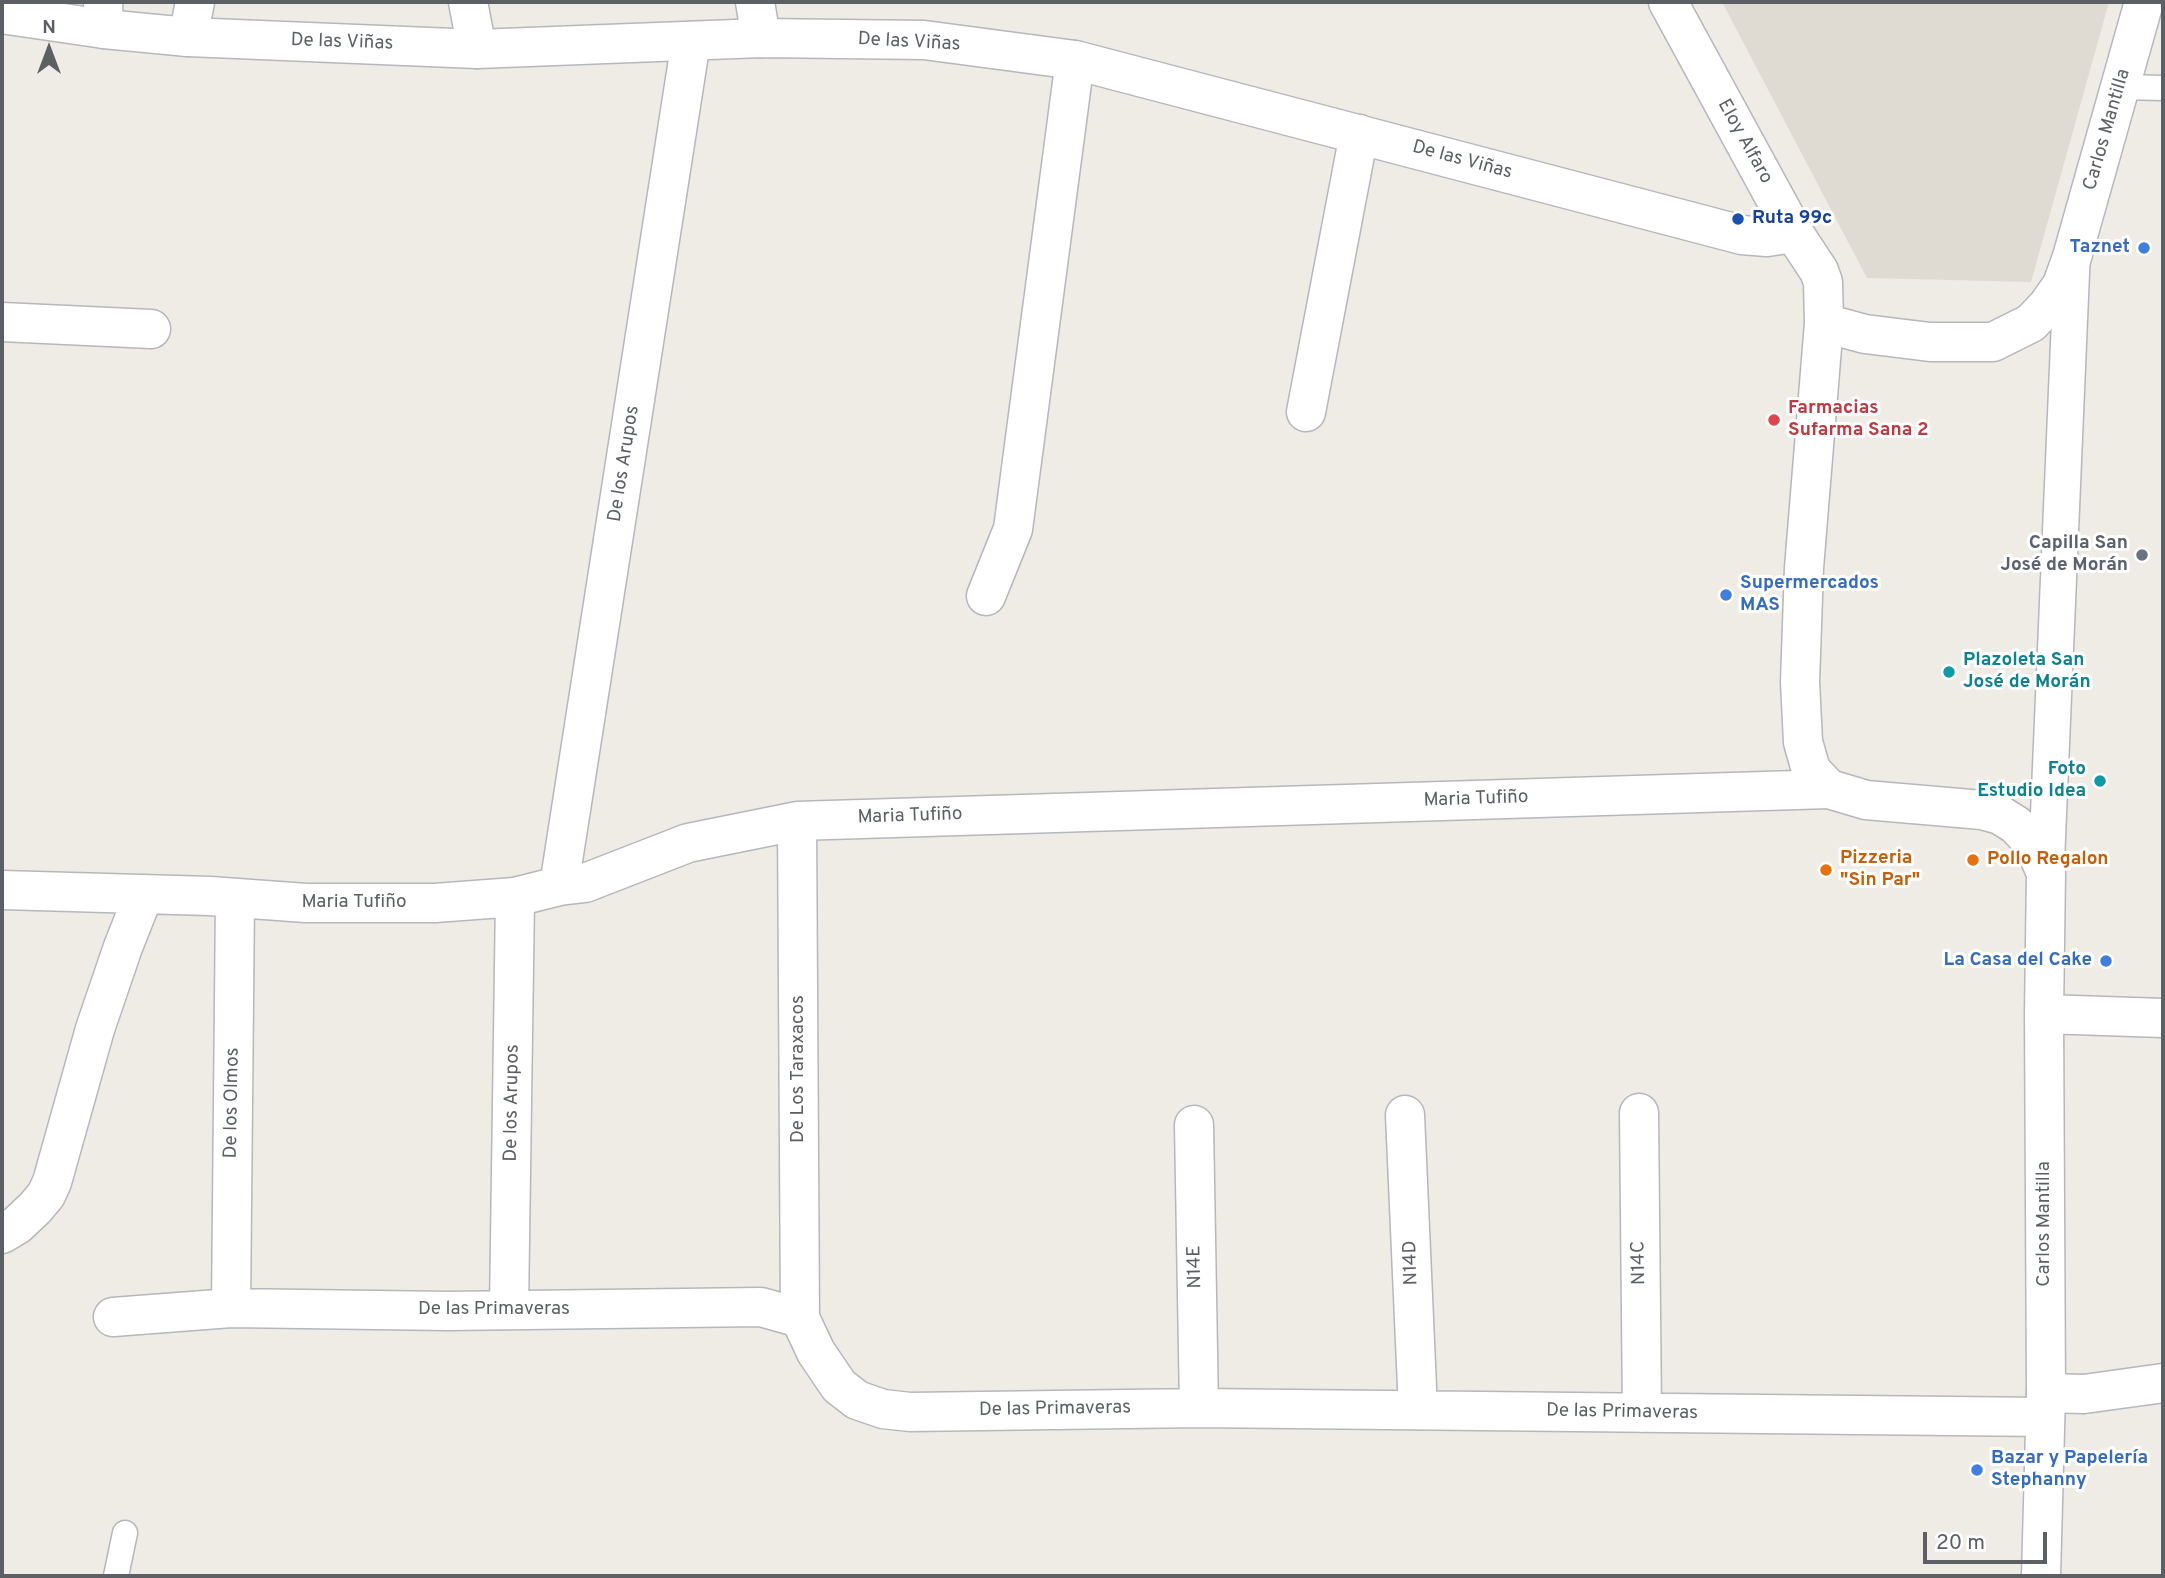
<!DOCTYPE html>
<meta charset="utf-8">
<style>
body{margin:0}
#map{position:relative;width:2165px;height:1578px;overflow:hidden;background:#efece5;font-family:Overpass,sans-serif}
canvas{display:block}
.frame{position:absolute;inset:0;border:4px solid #5c6065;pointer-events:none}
.north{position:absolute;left:14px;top:14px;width:70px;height:70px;-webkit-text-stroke:5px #fff;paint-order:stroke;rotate:0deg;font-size:19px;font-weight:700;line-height:28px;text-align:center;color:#5c6065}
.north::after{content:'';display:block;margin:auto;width:24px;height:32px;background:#5c6065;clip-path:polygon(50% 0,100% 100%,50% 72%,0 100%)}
.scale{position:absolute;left:1923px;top:1532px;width:124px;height:32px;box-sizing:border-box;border:4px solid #5c6065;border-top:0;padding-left:9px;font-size:21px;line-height:24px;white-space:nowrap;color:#5c6065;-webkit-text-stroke:5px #fff;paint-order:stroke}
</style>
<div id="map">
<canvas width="2165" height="1578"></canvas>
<div class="frame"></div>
<div class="north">N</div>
<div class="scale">20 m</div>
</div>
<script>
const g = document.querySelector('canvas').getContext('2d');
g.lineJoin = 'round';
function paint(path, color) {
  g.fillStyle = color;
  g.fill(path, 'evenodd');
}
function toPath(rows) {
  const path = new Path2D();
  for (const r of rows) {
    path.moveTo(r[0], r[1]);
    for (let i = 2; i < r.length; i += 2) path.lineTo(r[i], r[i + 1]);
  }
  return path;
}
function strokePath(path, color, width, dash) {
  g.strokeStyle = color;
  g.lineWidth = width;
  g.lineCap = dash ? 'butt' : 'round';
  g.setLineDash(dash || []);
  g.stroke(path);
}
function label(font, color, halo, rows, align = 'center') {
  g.font = font + ' Overpass,sans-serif';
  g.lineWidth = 6;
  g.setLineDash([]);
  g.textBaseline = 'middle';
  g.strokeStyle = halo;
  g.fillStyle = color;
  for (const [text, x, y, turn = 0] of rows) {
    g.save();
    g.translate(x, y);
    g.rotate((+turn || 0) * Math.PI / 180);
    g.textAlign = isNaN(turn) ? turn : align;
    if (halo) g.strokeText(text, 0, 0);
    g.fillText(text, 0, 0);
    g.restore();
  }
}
paint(toPath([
 [1722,2,2109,2,2031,282,1867,278]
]), '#dfdbd3');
const service = toPath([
 [2120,87,2163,88],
 [116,1576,125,1533]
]);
const pedestrian = toPath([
 [2046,873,2072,261]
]);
const minor = toPath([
 [103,2,104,29],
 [468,2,477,49],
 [755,2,761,38],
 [188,37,195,2],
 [2,322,151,329],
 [1306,412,1359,134],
 [986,596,1013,529,1075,60],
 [797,821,800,1318,816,1352,839,1386,857,1400,883,1409,910,1412,1199,1408,2045,1417],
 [559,886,691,41],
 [2,890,210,896,306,903,435,903,515,897,559,886,585,883,688,843,797,821,1829,789],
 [1639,1113,1642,1413],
 [1405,1115,1418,1410],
 [1194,1125,1199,1408],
 [2,1234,17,1225,35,1208,46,1195,52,1182,95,1029,123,947,144,894],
 [231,1308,235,898],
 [509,1309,515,897],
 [113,1317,231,1308,448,1311,761,1307,800,1318],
 [2046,1393,2084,1394,2163,1383]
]);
const tertiary = toPath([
 [1668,2,1794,233,1819,271,1823,282,1824,323,1804,568,1800,682,1803,742,1811,770,1829,789,1866,800,1982,810,2000,815,2016,825,2033,843,2046,873,2044,1014,2046,1393,2041,1576],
 [2,14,104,29,188,37,477,49,761,38,924,40,1075,60,1742,235,1767,237,1794,233],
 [1824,323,1865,334,1930,342,1993,342,2031,323,2048,305,2062,285,2072,257,2144,2],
 [2044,1014,2163,1018]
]);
strokePath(service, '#b5b7bb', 27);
strokePath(pedestrian, '#b5b7bb', 38);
strokePath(minor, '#b5b7bb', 41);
strokePath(tertiary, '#b5b7bb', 41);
strokePath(service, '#fff', 24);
strokePath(pedestrian, '#fff', 35);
strokePath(minor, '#fff', 38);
strokePath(tertiary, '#fff', 38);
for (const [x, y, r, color] of [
 [1738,219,7,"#1a4fb4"],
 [2144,248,7,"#3f7fe0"],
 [1774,420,7,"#e0444e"],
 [2142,555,7,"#6b7280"],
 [1726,595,7,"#3f7fe0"],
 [1949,672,7,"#0f9aa8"],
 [2100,781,7,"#0f9aa8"],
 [1973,860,7,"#e8710a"],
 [1826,870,7,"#e8710a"],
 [2106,961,7,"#3f7fe0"],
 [1977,1470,7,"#3f7fe0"]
]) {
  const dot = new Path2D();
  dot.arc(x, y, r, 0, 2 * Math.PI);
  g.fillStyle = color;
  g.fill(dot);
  strokePath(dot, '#fff', 2.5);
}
label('19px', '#5c6065', '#fff', [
 ["De las Viñas",342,43,2],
 ["De las Viñas",909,43,3],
 ["Carlos Mantilla",2108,130,-74],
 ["Eloy Alfaro",1744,142,61],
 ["De las Viñas",1462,161,15],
 ["De los Arupos",625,464,-81],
 ["Maria Tufiño",1476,800,-2],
 ["Maria Tufiño",910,817,-2],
 ["Maria Tufiño",354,903],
 ["De Los Taraxacos",799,1069,-90],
 ["De los Olmos",233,1103,-89],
 ["De los Arupos",513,1103,-89],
 ["Carlos Mantilla",2045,1224,-90],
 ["N14D",1412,1263,-92],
 ["N14C",1640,1263,-91],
 ["N14E",1196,1267,-91],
 ["De las Primaveras",494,1310],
 ["De las Primaveras",1055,1410,-1],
 ["De las Primaveras",1622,1413,1]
]);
label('bold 19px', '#164399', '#fff', [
 ["Ruta 99c",1752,219]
], 'left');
label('bold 19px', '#366cbe', '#fff', [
 ["Taznet",2130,248],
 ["Supermercados",1740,584,"left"],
 ["MAS",1740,606,"left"],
 ["La Casa del Cake",2092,961],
 ["Bazar y Papelería",1991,1459,"left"],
 ["Stephanny",1991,1481,"left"]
], 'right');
label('bold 19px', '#be3a42', '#fff', [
 ["Farmacias",1788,409],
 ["Sufarma Sana 2",1788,431]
], 'left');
label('bold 19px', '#5b616d', '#fff', [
 ["Capilla San",2128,544],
 ["José de Morán",2128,566]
], 'right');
label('bold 19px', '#0d838f', '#fff', [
 ["Plazoleta San",1963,661],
 ["José de Morán",1963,683],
 ["Foto",2086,770,"right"],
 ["Estudio Idea",2086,792,"right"]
], 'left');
label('bold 19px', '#c56008', '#fff', [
 ["Pizzeria",1840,859],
 ["\"Sin Par\"",1840,881],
 ["Pollo Regalon",1987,860]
], 'left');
</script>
